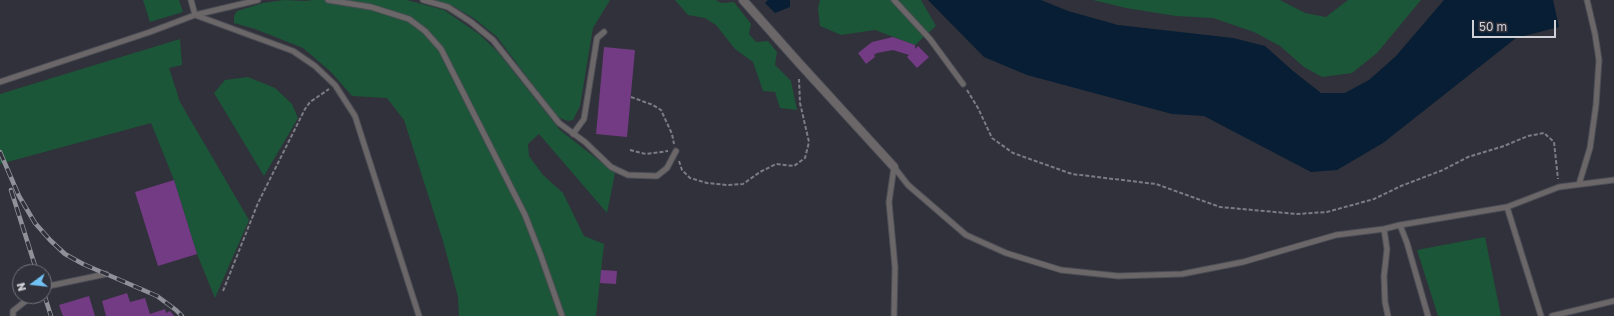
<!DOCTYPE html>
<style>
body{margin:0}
#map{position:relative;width:1614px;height:316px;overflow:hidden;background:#30313a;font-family:"Golos Text",sans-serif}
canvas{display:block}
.north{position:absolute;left:12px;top:264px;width:40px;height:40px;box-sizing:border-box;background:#30313a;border:1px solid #707179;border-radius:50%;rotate:255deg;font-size:11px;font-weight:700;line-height:16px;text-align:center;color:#d0d1d7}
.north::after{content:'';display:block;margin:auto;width:14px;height:18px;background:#70c1f4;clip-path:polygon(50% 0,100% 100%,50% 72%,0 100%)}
.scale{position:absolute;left:1472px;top:20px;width:84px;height:18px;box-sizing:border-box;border:2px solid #d0d1d7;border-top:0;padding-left:5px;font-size:12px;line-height:14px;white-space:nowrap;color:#d0d1d7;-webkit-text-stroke:3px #30313a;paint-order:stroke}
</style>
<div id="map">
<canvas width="1614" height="316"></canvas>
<div class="north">N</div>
<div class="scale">50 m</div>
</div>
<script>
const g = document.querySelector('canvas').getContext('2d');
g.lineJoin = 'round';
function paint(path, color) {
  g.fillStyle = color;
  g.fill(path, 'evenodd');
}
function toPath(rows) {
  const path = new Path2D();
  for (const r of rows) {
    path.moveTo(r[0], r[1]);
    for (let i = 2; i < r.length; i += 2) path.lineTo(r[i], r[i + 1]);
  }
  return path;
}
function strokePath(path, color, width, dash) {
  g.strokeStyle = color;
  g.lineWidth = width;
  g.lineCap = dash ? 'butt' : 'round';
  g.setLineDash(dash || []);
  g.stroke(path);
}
paint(toPath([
 [143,0,179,0,183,12,150,22],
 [284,0,305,1,313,0,407,0,444,10,479,34,497,51,560,130,615,173,607,213,539,134,528,144,529,156,543,175,563,193,584,236,604,244,596,316,459,316,458,297,443,241,404,120,387,98,352,96,331,72,303,48,255,29,234,23,234,16,237,11,263,3],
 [435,0,610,0,593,28,580,106,573,120,568,121,557,117,497,37,475,19,453,6],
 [675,0,716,0,721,3,734,2,751,24,749,34,756,42,768,41,777,52,775,65,791,81,797,110,780,108,775,92,763,91,753,62,735,49,716,25,705,18,688,15],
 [820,0,921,0,936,26,915,45,875,30,841,35,820,26,818,8],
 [1093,0,1280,0,1305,13,1326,17,1348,0,1421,0,1377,53,1352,73,1322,77,1304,67,1280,46,1254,32,1213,18,1176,16,1126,8],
 [180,39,182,65,169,68,180,102,249,220,215,298,197,254,174,180,151,123,0,164,0,94],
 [248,77,275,88,292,104,298,118,264,176,214,93,225,80],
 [1485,237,1501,316,1438,316,1417,250]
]), '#1c5638');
paint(toPath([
 [768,0,790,0,790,7,775,13,765,3],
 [928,0,1041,0,1068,11,1118,25,1233,38,1265,46,1293,71,1321,93,1345,93,1369,80,1396,56,1444,0,1553,0,1559,27,1516,38,1383,143,1337,170,1311,172,1204,116,1172,114,1027,75,984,57]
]), '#071e34');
paint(toPath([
 [893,37,915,45,915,49,918,46,929,57,917,68,907,57,909,55,893,50,877,53,874,55,875,57,866,64,858,53,872,42],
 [604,47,635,50,627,137,596,134],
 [174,180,197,254,158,266,135,192],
 [601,270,617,271,616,284,600,283],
 [127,293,130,302,145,298,150,314,165,309,166,313,170,311,174,316,106,316,102,301],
 [89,296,95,316,63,316,59,305]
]), '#733b84');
const lane = toPath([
 [191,0,195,15,293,51,315,66,335,85,355,116,419,316],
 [328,0,371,7,409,19,425,31,441,49,525,215,541,256,562,316],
 [423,0,448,7,471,22,493,40,559,123,585,142,611,167,628,175,657,176,667,168,676,151],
 [894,0,930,39,963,84],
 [0,82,150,32,195,15,258,0],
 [573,134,584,119,597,38,604,32],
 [894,167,908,185,966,235,1006,253,1061,270,1118,276,1182,274,1243,262,1336,235,1384,229,1400,225,1507,207,1559,187,1614,180],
 [1579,184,1590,148,1596,105,1599,60,1595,34,1587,0],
 [1507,207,1541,316],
 [1400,225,1407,243,1428,316],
 [1384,229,1387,249,1384,276,1385,302,1388,316],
 [44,287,106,274],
 [13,316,13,311,32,296],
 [894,316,895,267,889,202,894,167],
 [1552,316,1614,301]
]);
const street = toPath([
 [743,0,799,63,894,167]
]);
strokePath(lane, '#4d4e56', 7);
strokePath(street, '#4d4e56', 10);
strokePath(toPath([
 [967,90,978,108,992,138,1013,153,1072,174,1156,184,1220,207,1297,214,1327,212,1374,199,1401,186,1443,170,1468,157,1504,146,1528,136,1544,133,1554,142,1558,179],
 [631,97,653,105,661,110,672,134,674,144],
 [630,150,646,154,668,151],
 [679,161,682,170,690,178,707,183,727,185,743,184,760,172,776,164,794,166,805,158,809,142,800,103,799,79],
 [223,291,258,203,305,109,310,102,329,89]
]), '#7c7d84', 2, [4, 2]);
strokePath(lane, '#6b6769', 5);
strokePath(street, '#6b6769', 8);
const rail = toPath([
 [0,152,19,196,35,223,50,240,65,254,83,264,157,296,176,310,182,316],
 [11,190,37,272],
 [44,294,51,316]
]);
strokePath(rail, '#909198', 4.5);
strokePath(rail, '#30313a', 3, [9]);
</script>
